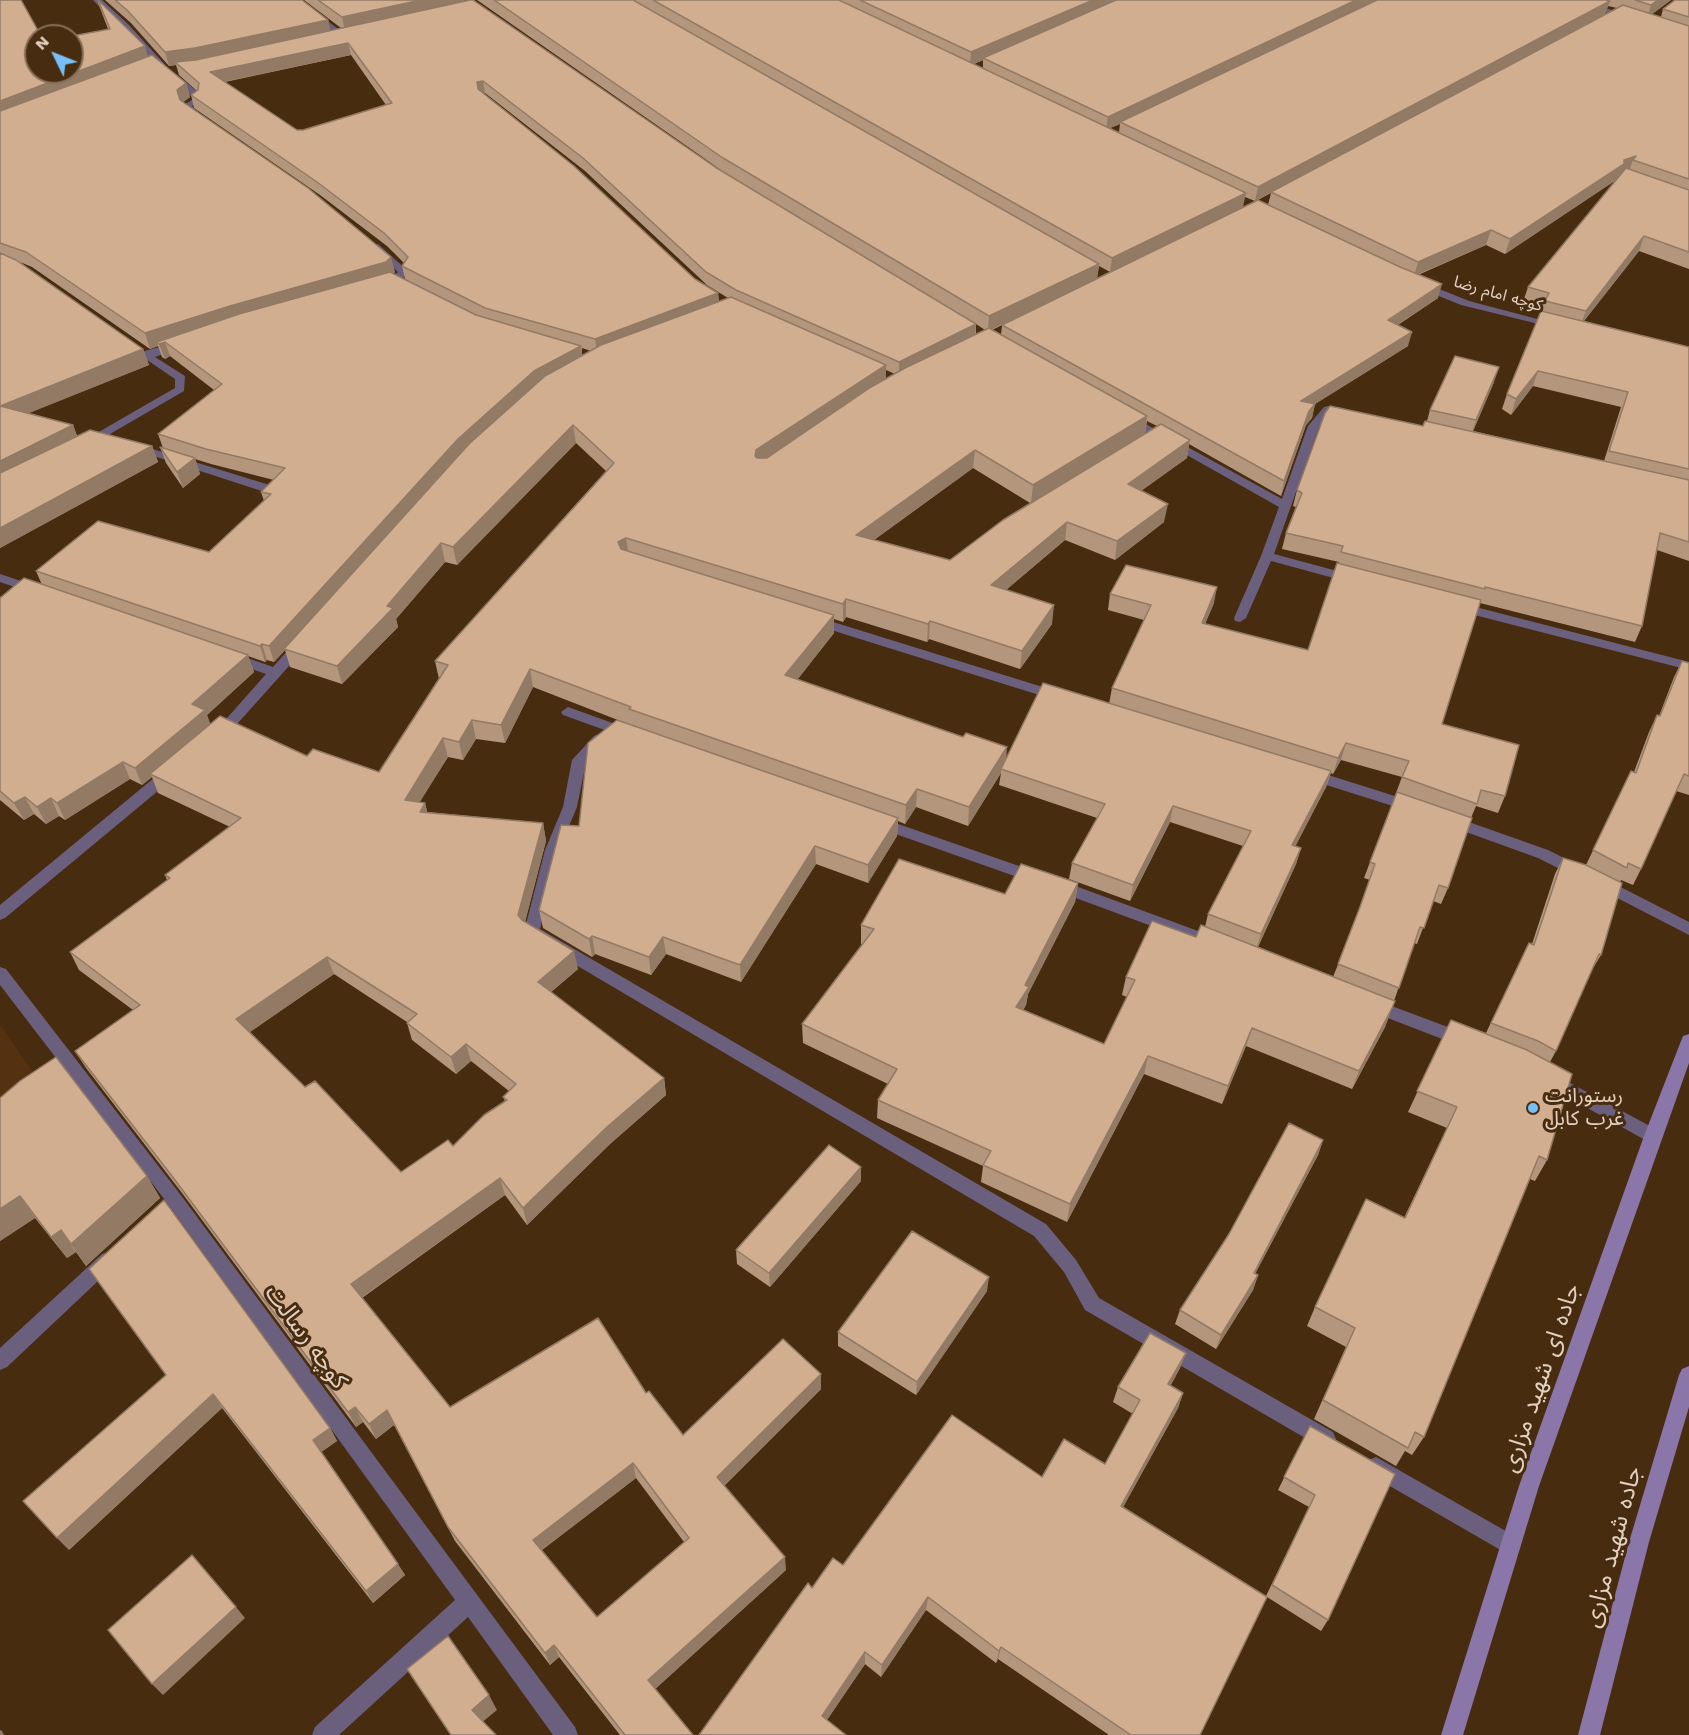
<!DOCTYPE html>
<meta charset="utf-8">
<style>
body{margin:0}
#map{position:relative;width:1689px;height:1735px;overflow:hidden;background:#482c10;font-family:"Work Sans",sans-serif}
canvas{display:block}
.north{position:absolute;left:24px;top:24px;width:60px;height:60px;box-sizing:border-box;background:#482c10;border:2px solid #866e57;border-radius:50%;rotate:313deg;font-size:16px;font-weight:700;line-height:24px;text-align:center;color:#e3d1c1}
.north::after{content:'';display:block;margin:auto;width:21px;height:27px;background:#76c0f7;clip-path:polygon(50% 0,100% 100%,50% 72%,0 100%)}
</style>
<div id="map">
<canvas width="1689" height="1735"></canvas>
<div class="north">N</div>
</div>
<script>
const g = document.querySelector('canvas').getContext('2d');
g.lineJoin = 'round';
function paint(path, color) {
  g.fillStyle = color;
  g.fill(path, 'evenodd');
}
function toPath(rows) {
  const path = new Path2D();
  for (const r of rows) {
    path.moveTo(r[0], r[1]);
    for (let i = 2; i < r.length; i += 2) path.lineTo(r[i], r[i + 1]);
  }
  return path;
}
function strokePath(path, color, width, dash) {
  g.strokeStyle = color;
  g.lineWidth = width;
  g.lineCap = dash ? 'butt' : 'round';
  g.setLineDash(dash || []);
  g.stroke(path);
}
function label(font, color, halo, rows, align = 'center') {
  g.font = font + ' "Work Sans","Noto Sans Arabic",sans-serif';
  g.lineWidth = 6;
  g.setLineDash([]);
  g.textBaseline = 'middle';
  g.strokeStyle = halo;
  g.fillStyle = color;
  for (const [text, x, y, turn = 0] of rows) {
    g.save();
    g.translate(x, y);
    g.rotate((+turn || 0) * Math.PI / 180);
    g.textAlign = isNaN(turn) ? turn : align;
    if (halo) g.strokeText(text, 0, 0);
    g.fillText(text, 0, 0);
    g.restore();
  }
}
paint(toPath([
 [0,1025,37,1078,0,1099]
]), '#543210');
paint(toPath([
 [93,0,102,0,129,25,169,69,169,73,163,73,93,0],
 [291,0,300,0,346,35,339,37,291,0],
 [1572,0,1584,0,1634,18,1627,20,1572,0],
 [170,74,176,74,199,93,200,101,192,106,203,117,203,121,197,121,185,112,183,105,192,100,192,96,170,78,170,74],
 [378,244,409,272,398,283,382,287,377,284,390,279,398,272,374,249,373,247,378,244],
 [1419,284,1427,284,1469,301,1560,325,1555,328,1461,305,1419,288,1419,284],
 [178,342,182,343,182,347,155,357,185,376,184,391,91,445,83,445,83,441,175,388,175,379,137,353,178,342],
 [1328,406,1349,412,1343,415,1331,413,1319,427,1274,554,1356,576,1358,579,1352,583,1271,561,1246,618,1240,622,1235,621,1234,618,1261,556,1279,507,1123,419,1125,417,1133,417,1282,499,1308,426,1324,407,1328,406],
 [136,444,276,487,278,490,272,494,268,493,132,449,132,445,136,444],
 [0,574,39,587,41,590,35,594,0,582,0,574],
 [1460,603,1689,662,1689,670,1455,610,1454,607,1455,604,1460,603],
 [817,617,1062,693,1064,696,1062,699,1052,699,812,624,811,621,817,617],
 [301,640,308,644,306,647,238,723,222,737,212,737,210,734,212,731,228,717,266,674,226,660,224,657,226,654,236,654,273,667,296,641,301,640],
 [568,707,632,730,634,733,627,738,563,715,561,712,568,707],
 [599,734,606,739,586,762,577,807,559,850,540,929,1046,1224,1076,1260,1099,1298,1333,1432,1336,1439,1333,1446,1326,1449,1319,1446,1085,1310,1064,1272,1034,1236,527,936,524,932,545,850,563,807,572,760,594,736,599,734],
 [171,767,178,772,176,776,5,918,0,920,0,905,166,768,171,767],
 [1309,769,1417,803,1419,807,1412,812,1304,778,1302,774,1304,770,1309,769],
 [1449,815,1548,850,1582,867,1585,871,1582,875,1572,875,1538,858,1444,824,1442,820,1449,815],
 [878,817,1042,874,1045,878,1042,882,1037,884,873,826,871,822,878,817],
 [1601,877,1689,922,1689,935,1596,887,1593,883,1596,879,1601,877],
 [1059,880,1220,939,1222,943,1220,947,1214,949,1054,890,1051,886,1054,882,1059,880],
 [0,967,6,969,180,1194,575,1727,578,1735,553,1735,468,1617,339,1735,312,1735,315,1727,455,1600,168,1204,0,985,0,967],
 [1373,999,1469,1035,1471,1040,1469,1045,1463,1047,1367,1010,1365,1005,1367,1000,1373,999],
 [1550,1072,1659,1131,1662,1136,1659,1141,1653,1143,1647,1141,1544,1084,1542,1079,1544,1074,1550,1072],
 [108,1252,114,1254,117,1260,114,1266,7,1367,0,1370,0,1348,102,1254,108,1252],
 [1376,1457,1518,1538,1521,1545,1518,1552,1511,1555,1504,1552,1369,1474,1366,1467,1369,1460,1376,1457]
]), '#6b5f7e');
paint(toPath([
 [1689,1034,1689,1063,1539,1486,1463,1735,1441,1735,1519,1486,1644,1136,1681,1041,1683,1036,1689,1034],
 [1689,1366,1689,1407,1649,1542,1600,1735,1578,1735,1629,1542,1679,1375,1682,1369,1689,1366]
]), '#8a76a8');
paint(toPath([
 [0,0,36,72,108,29,97,0,148,57,186,83,190,97,183,102,395,272,393,274,405,279,402,266,404,263,387,246,320,195,194,108,191,95,197,91,179,75,176,65,169,66,131,23,105,0,302,0,328,20,330,31,341,28,304,0,464,0,465,1,724,172,477,0,1671,0,1652,14,1661,17,1663,9,1689,0,1689,269,1639,251,1584,321,1689,347,1689,561,1657,550,1642,626,1635,642,1480,603,1442,724,1505,796,1498,813,1476,806,1471,818,1448,888,1441,904,1433,901,1417,944,1414,943,1394,1001,1392,1008,1385,1027,1352,1089,1246,1046,1222,1104,1144,1074,1067,1222,981,1182,983,1166,877,1118,878,1100,888,1084,803,1043,802,1024,863,945,861,944,861,925,1005,894,1078,883,1075,902,1028,994,1026,1005,1023,1010,1104,1044,1127,997,1122,995,1126,977,1196,937,1205,927,1208,914,1243,846,1170,822,1130,901,1069,879,1072,863,1097,818,999,785,1001,773,968,826,916,807,905,824,898,821,897,836,868,883,816,864,741,982,666,954,651,975,595,954,592,957,543,928,539,910,579,826,623,722,533,687,505,743,476,739,463,760,448,757,419,802,425,803,427,812,543,823,546,841,525,922,578,969,551,992,664,1078,666,1095,610,1144,527,1225,505,1195,362,1298,450,1407,646,1393,683,1435,821,1374,821,1389,724,1486,786,1570,655,1689,693,1735,620,1735,559,1657,550,1665,455,1541,394,1425,376,1439,363,1422,356,1427,182,1193,86,1068,75,1051,133,1010,79,970,70,952,167,880,165,875,230,827,158,793,152,777,142,785,130,779,65,820,59,816,46,824,34,814,24,820,0,800,0,598,42,585,36,571,209,552,264,501,261,492,274,480,211,464,195,459,200,474,183,488,166,463,160,447,163,448,158,434,214,390,170,356,165,359,162,357,158,346,150,349,32,267,20,262,143,349,149,365,28,413,73,425,77,436,152,446,158,462,0,548],
 [1608,6,1617,8,1605,14],
 [351,55,386,105,303,130,297,130,225,82],
 [983,60,983,68,974,64],
 [485,93,585,171,707,285,728,298,719,302,718,293,695,279,483,94],
 [1120,124,1119,132,1110,128],
 [1616,180,1528,287,1523,302,1543,308,1507,394,1502,409,1511,415,1533,386,1621,407,1604,461,1473,431,1494,382,1430,410,1427,421,1423,426,1297,490,1293,506,1296,507,1286,533,1282,549,1339,562,1308,650,1205,624,1214,603,1110,594,1108,610,1144,620,1112,688,1109,704,1006,758,797,680,834,633,834,619,843,622,846,617,927,642,929,639,1020,669,1052,624,1006,590,1065,540,1115,560,1164,522,1141,491,1187,458,1189,444,1281,496,1306,425,1312,418,1315,404,1408,346,1398,325,1438,298,1418,275,1486,245,1505,254],
 [1271,193,1268,205,1258,200],
 [1245,197,1255,201,1189,234],
 [1099,266,1110,272,1097,278],
 [1045,304,1002,325,1001,335,992,330],
 [976,324,985,330,976,334],
 [582,348,591,351,582,355],
 [886,370,895,374,886,379],
 [1147,421,1157,426,1145,434],
 [576,443,606,471,435,661,439,679,379,772,307,756,210,725,207,715,254,672,248,656,265,662,267,660,274,662,285,650,290,667,342,684,398,627,396,619,445,562,457,565],
 [973,468,1030,503,950,560,874,540],
 [1341,760,1402,777,1364,878,1370,880,1359,912,1333,977,1258,947,1296,864,1301,848,1295,846,1326,787,1331,773,1333,774],
 [334,974,407,1022,407,1023,412,1040,456,1074,471,1061,509,1091,503,1097,505,1101,453,1146,401,1172,305,1087,250,1032],
 [636,1478,684,1542,597,1617,542,1550],
 [1682,661,1689,663,1689,795,1676,791,1641,869,1633,885,1621,880,1620,882,1601,955,1592,970,1556,1051,1550,1062,1547,1160,1535,1181,1530,1179,1424,1437,1412,1455,1405,1451,1396,1466,1314,1419,1346,1347,1307,1326,1315,1307,1404,1218,1447,1128,1408,1112,1451,1020,1486,1033,1529,943,1532,944,1555,874,1563,858,1586,865,1631,771,1634,772,1649,732,1657,715,1659,716,1674,677],
 [0,1098,147,1176,160,1198,86,1266,76,1252,67,1258,35,1218,0,1241],
 [1323,1140,1318,1155,1255,1274,1258,1275,1253,1290,1216,1349,1175,1324,1180,1310],
 [861,1181,770,1287,737,1264,736,1250],
 [987,1291,916,1395,838,1346,838,1332],
 [1186,1353,1180,1368,1170,1386,1183,1393,1178,1408,1123,1507,1266,1596,1309,1507,1278,1490,1310,1426,1328,1620,1321,1631,1267,1597,1200,1735,1109,1735,998,1659,996,1663,926,1610,881,1677,865,1664,827,1720,699,1735,812,1588,843,1565,1042,1477,1105,1464,1133,1414,1113,1402,1118,1387],
 [166,1375,330,1428,337,1441,321,1452,405,1575,373,1603,222,1408,69,1550]
]), '#b4967c');
paint(toPath([
 [421,0,464,0,465,4,345,31,342,17],
 [1093,0,1122,0,983,58,983,60,970,66,971,52],
 [1356,0,1381,0,1120,122,1120,124,1106,130,1108,117],
 [1658,0,1671,0,1647,18,1651,5],
 [1610,1,1605,14,1255,201,1258,187],
 [328,20,331,33,199,62,175,62,176,65,169,66,165,52],
 [348,43,351,55,213,84,210,72],
 [145,46,149,60,0,118,0,101],
 [483,81,485,93,479,95,480,102,477,82],
 [186,83,190,97,181,104,177,90],
 [1636,156,1633,160,1629,171,1620,174,1619,178,1505,254,1510,239,1624,160],
 [1246,193,1243,207,1110,272,1112,258],
 [1491,230,1486,245,1414,276,1418,262],
 [1644,236,1639,251,1580,326,1586,311],
 [391,257,395,272,389,277,165,342,170,356,165,359,159,344,157,342,158,346,150,349,145,333,230,306],
 [1099,264,1097,279,988,331,989,316],
 [1442,284,1438,298,1384,334,1388,320],
 [718,293,719,307,597,353,595,339],
 [976,324,975,338,899,376,899,362],
 [1412,332,1408,346,1315,404,1312,418,1306,425,1281,496,1301,401],
 [581,346,583,361,284,649,285,650,274,662,269,646,458,439,534,371],
 [143,349,149,365,7,422,0,406],
 [886,365,886,382,757,468,755,456,756,450],
 [1499,367,1494,382,1471,436,1476,420],
 [1538,371,1533,386,1511,415,1516,399],
 [1147,416,1145,434,1031,504,1033,485],
 [73,425,79,441,0,480,0,461],
 [573,425,576,443,457,565,453,547],
 [1190,440,1187,458,1125,502,1128,484],
 [152,446,158,462,0,548,0,528],
 [975,450,973,468,856,553,856,535],
 [195,458,200,474,183,488,177,472],
 [1168,504,1164,522,1115,560,1117,541],
 [1067,522,1065,540,989,604,991,585],
 [626,538,629,556,621,560,618,542],
 [441,543,445,562,396,619,398,627,342,684,337,666],
 [1217,587,1214,603,1198,639,1202,623],
 [846,599,846,617,843,622,843,604],
 [1054,605,1052,624,1020,669,1022,651],
 [834,615,834,633,786,694,785,675],
 [930,621,929,639,927,642,928,624],
 [262,644,267,660,265,662,260,646],
 [248,655,254,672,207,715,212,728,150,774,152,777,142,785,135,768,192,704],
 [530,669,533,687,505,743,501,725],
 [472,720,476,739,463,760,459,742],
 [443,738,448,757,410,818,405,800],
 [1346,743,1341,760,1333,774,1338,758],
 [1007,747,1006,765,1001,769,1001,773,968,826,969,807],
 [123,762,130,779,65,820,57,803],
 [1331,771,1326,787,1288,861,1292,845],
 [917,789,916,807,905,824,906,805],
 [25,797,34,814,24,820,14,803],
 [51,798,59,816,46,824,37,807],
 [425,803,430,822,420,812],
 [1173,806,1170,822,1130,901,1133,885],
 [898,818,897,836,868,883,868,865],
 [543,823,546,841,522,933,518,915],
 [815,846,816,864,741,982,740,965],
 [1301,848,1296,864,1256,950,1261,934],
 [1078,883,1075,902,1028,994,1026,1005,1014,1026,1016,1007,1025,985],
 [592,936,595,954,592,957,589,939],
 [663,937,666,954,651,975,649,957],
 [574,951,578,969,542,1000,538,982],
 [327,957,334,974,244,1036,236,1019],
 [1392,1008,1385,1027,1352,1089,1359,1071],
 [1252,1028,1246,1046,1222,1104,1228,1086],
 [466,1044,471,1061,456,1074,451,1057],
 [1148,1056,1144,1074,1067,1222,1070,1204],
 [664,1078,666,1095,610,1144,527,1225,523,1208,607,1127],
 [1323,1140,1318,1155,1248,1287,1254,1273],
 [861,1167,861,1181,770,1287,769,1273],
 [147,1176,160,1198,86,1266,71,1244],
 [500,1178,505,1195,358,1300,351,1284],
 [20,1196,35,1218,0,1241,0,1209],
 [61,1230,76,1252,67,1258,51,1237],
 [1258,1275,1253,1290,1216,1349,1221,1335],
 [989,1277,987,1291,916,1395,917,1382],
 [1186,1353,1180,1368,1163,1400,1168,1384],
 [821,1374,821,1389,719,1491,717,1477],
 [1183,1393,1178,1408,1116,1520,1121,1506],
 [213,1394,222,1408,69,1550,57,1538],
 [355,1407,363,1422,356,1427,348,1412],
 [387,1410,394,1425,376,1439,369,1424],
 [330,1428,337,1441,320,1453,313,1440],
 [633,1463,636,1478,538,1553,533,1540],
 [785,1557,786,1570,652,1692,648,1680],
 [398,1564,405,1575,373,1603,366,1591],
 [928,1597,926,1610,881,1677,882,1665],
 [236,1607,245,1618,163,1695,152,1684],
 [554,1645,559,1657,550,1665,545,1653],
 [1001,1647,998,1659,996,1663,999,1651],
 [865,1652,865,1664,822,1727,822,1716],
 [489,1695,497,1710,480,1724,472,1710],
 [0,1730,2,1731,4,1735,0,1735]
]), '#927a65');
const building = toPath([
 [0,0,21,0,41,36,36,36,36,72,72,72,72,36,110,29,98,0,145,46,0,101,0,0],
 [115,0,302,0,328,20,195,48,165,52,127,10,115,0],
 [318,0,421,0,342,17,318,0],
 [470,0,473,0,715,167,976,324,899,362,736,290,706,272,583,158,483,81,477,82,478,89,574,166,695,279,718,293,595,339,485,308,402,266,408,257,384,233,317,182,191,95,198,90,199,83,175,62,196,60,470,0],
 [348,43,392,103,303,130,297,130,210,72,348,43],
 [494,0,633,0,1099,264,989,316,723,158,494,0],
 [653,0,839,0,1246,193,1112,258,653,0],
 [860,0,1093,0,971,52,860,0],
 [1116,0,1356,0,1108,117,983,58,1116,0],
 [1377,0,1606,0,1610,1,1258,187,1120,122,1377,0],
 [1635,0,1658,0,1651,5,1635,0],
 [1675,0,1689,0,1689,17,1663,9,1675,0],
 [1623,5,1689,26,1689,179,1633,160,1636,156,1624,160,1624,164,1510,239,1491,230,1418,262,1271,192,1623,5],
 [152,55,186,83,177,90,180,100,308,188,391,257,386,262,230,306,145,333,26,252,0,243,0,111,152,55],
 [1626,168,1689,190,1689,252,1644,236,1586,311,1545,301,1549,293,1528,287,1626,168],
 [1258,200,1400,267,1442,284,1388,320,1412,332,1301,401,1315,404,1309,411,1284,481,1002,325,1258,200],
 [0,253,16,260,143,349,0,406,73,425,0,461,0,253],
 [390,272,476,315,581,346,534,371,458,439,269,646,262,644,260,646,36,571,98,521,209,552,271,494,261,492,285,468,206,449,158,434,222,384,165,342,159,344,157,342,239,314,390,272],
 [731,297,886,365,756,450,755,456,757,458,767,458,871,387,905,368,989,328,1147,416,1033,485,975,450,856,535,950,560,1003,520,1161,424,1190,440,1128,484,1168,504,1117,541,1067,522,991,585,1054,605,1022,651,930,621,928,624,846,599,843,604,626,538,618,542,621,549,834,615,785,675,963,737,966,733,1007,747,969,807,917,789,906,805,629,709,631,707,530,669,501,725,472,720,459,742,443,738,405,800,425,803,420,812,543,823,518,915,522,920,574,951,538,982,664,1078,607,1127,523,1208,500,1178,351,1284,450,1407,598,1318,646,1393,649,1391,683,1435,783,1339,821,1374,717,1477,785,1557,648,1680,693,1735,625,1735,554,1645,545,1653,448,1527,387,1410,369,1424,355,1407,348,1412,172,1176,75,1051,140,1005,70,952,170,878,165,875,241,818,150,774,220,716,307,756,313,749,379,772,448,665,435,661,614,463,573,425,453,547,441,543,387,606,393,608,337,666,284,649,469,444,545,376,601,345,731,297],
 [327,957,417,1014,407,1023,451,1057,466,1044,516,1084,503,1097,507,1100,484,1115,453,1146,448,1140,401,1172,315,1081,305,1087,236,1019,327,957],
 [633,1463,689,1538,597,1617,533,1540,633,1463],
 [1541,311,1689,347,1689,469,1609,451,1628,392,1538,371,1516,399,1507,394,1541,311],
 [1455,356,1499,367,1476,420,1430,410,1455,356],
 [1330,406,1423,426,1425,421,1689,480,1689,542,1660,533,1642,626,1485,587,1485,589,1341,552,1343,546,1286,533,1302,493,1297,490,1325,413,1330,406],
 [90,430,152,446,0,528,0,473,90,430],
 [160,447,195,458,177,472,160,447],
 [1337,563,1481,600,1442,724,1519,745,1505,796,1481,790,1477,804,1402,777,1409,761,1346,743,1338,758,1112,688,1151,605,1110,594,1126,565,1217,587,1202,623,1308,650,1337,563],
 [24,578,248,655,192,704,205,710,135,768,123,762,57,803,51,798,37,807,25,797,14,803,0,791,0,598,24,578],
 [1682,661,1689,663,1689,776,1684,774,1641,869,1628,863,1627,868,1593,850,1631,771,1636,773,1657,715,1660,716,1682,661],
 [1043,683,1331,771,1292,845,1301,848,1261,934,1208,914,1251,831,1173,806,1133,885,1072,863,1105,804,1001,769,1043,683],
 [617,720,898,818,868,865,815,846,740,965,663,937,649,957,592,936,589,939,539,910,561,825,579,826,588,743,617,720],
 [1397,792,1472,818,1448,888,1439,885,1424,928,1420,927,1399,988,1338,964,1360,907,1375,864,1370,862,1397,792],
 [1563,858,1586,865,1622,883,1601,955,1599,954,1556,1051,1538,1041,1491,1023,1529,943,1534,945,1563,858],
 [899,859,1005,894,1021,864,1078,883,1025,985,1029,987,1016,1007,1104,1044,1135,980,1126,977,1152,921,1196,937,1201,925,1395,1001,1392,1008,1359,1071,1252,1028,1228,1086,1148,1056,1070,1204,983,1165,991,1151,878,1100,897,1069,802,1024,874,929,861,925,899,859],
 [1451,1020,1527,1050,1572,1074,1547,1160,1539,1156,1424,1437,1415,1432,1408,1448,1323,1400,1355,1328,1315,1307,1366,1199,1405,1218,1457,1107,1417,1091,1451,1020],
 [56,1057,147,1176,71,1244,61,1230,51,1237,20,1196,0,1209,0,1098,20,1081,56,1057],
 [1289,1123,1323,1140,1254,1273,1258,1275,1221,1335,1180,1310,1229,1234,1289,1123],
 [829,1145,861,1167,769,1273,736,1250,829,1145],
 [164,1200,330,1428,313,1440,398,1564,366,1591,213,1394,57,1538,23,1501,166,1375,89,1269,164,1200],
 [912,1231,989,1277,917,1382,838,1332,912,1231],
 [1150,1333,1186,1353,1168,1384,1183,1393,1121,1506,1267,1597,1200,1735,1131,1735,1001,1647,999,1651,928,1597,882,1665,865,1652,822,1716,846,1735,699,1735,808,1583,812,1588,833,1558,843,1565,952,1415,1042,1477,1064,1439,1105,1464,1140,1400,1118,1387,1150,1333],
 [1310,1426,1395,1474,1328,1620,1272,1585,1315,1495,1284,1477,1310,1426],
 [192,1555,236,1607,152,1684,108,1630,192,1555],
 [448,1636,489,1695,472,1710,496,1735,451,1735,407,1669,448,1636]
]);
paint(building, '#d1ae90');
strokePath(building, '#927a65', 1.5);
for (const [x, y, r, color] of [
 [1533,1108,6,"#76c0f7"]
]) {
  const dot = new Path2D();
  dot.arc(x, y, r, 0, 2 * Math.PI);
  g.fillStyle = color;
  g.fill(dot);
  strokePath(dot, '#482c10', 2);
}
label('16px', '#e3d1c1', '#482c10', [
 ["کوچه امام رضا",1498,294,16]
]);
label('20px', '#e3d1c1', '#482c10', [
 ["رستورانت",1545,1096],
 ["غرب کابل",1545,1119]
], 'left');
label('24px', '#e3d1c1', '#482c10', [
 ["کوچه رسالت",306,1337,54],
 ["جاده ای شهید مزاری",1541,1378,-71],
 ["جاده شهید مزاری",1613,1547,-75]
]);
</script>
